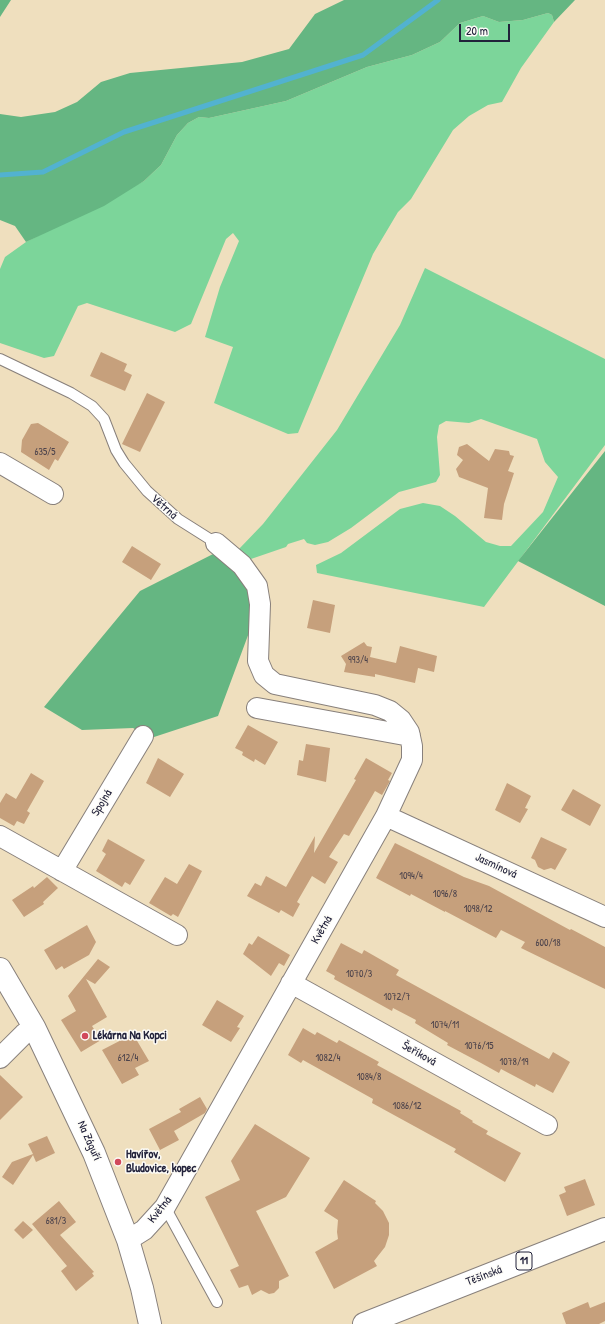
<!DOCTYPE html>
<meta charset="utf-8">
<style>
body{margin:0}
#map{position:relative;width:605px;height:1324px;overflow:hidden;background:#efdfbe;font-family:"Patrick Hand",sans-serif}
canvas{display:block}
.scale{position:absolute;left:459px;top:24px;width:51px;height:18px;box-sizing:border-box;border:2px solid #22223b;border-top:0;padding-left:5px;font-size:12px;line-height:14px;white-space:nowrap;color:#22223b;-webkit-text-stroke:3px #fdfcf7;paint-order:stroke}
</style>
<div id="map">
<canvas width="605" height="1324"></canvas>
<div class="scale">20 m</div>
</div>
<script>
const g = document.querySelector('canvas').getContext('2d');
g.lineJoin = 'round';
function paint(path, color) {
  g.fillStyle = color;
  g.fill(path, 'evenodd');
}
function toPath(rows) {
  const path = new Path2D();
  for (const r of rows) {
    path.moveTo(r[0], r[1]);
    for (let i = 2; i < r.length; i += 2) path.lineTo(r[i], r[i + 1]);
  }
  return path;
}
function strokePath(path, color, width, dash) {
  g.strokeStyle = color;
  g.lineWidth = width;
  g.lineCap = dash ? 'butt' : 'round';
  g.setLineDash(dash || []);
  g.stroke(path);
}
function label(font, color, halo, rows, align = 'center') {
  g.font = font + ' "Patrick Hand",sans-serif';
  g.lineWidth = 3;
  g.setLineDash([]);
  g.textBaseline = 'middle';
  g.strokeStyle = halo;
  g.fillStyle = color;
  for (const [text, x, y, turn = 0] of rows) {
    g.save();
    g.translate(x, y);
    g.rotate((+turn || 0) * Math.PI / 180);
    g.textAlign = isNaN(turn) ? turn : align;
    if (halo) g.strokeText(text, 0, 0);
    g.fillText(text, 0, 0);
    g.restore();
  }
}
paint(toPath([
 [548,13,552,15,554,22,521,68,502,102,488,105,469,116,453,130,411,199,398,212,373,254,298,433,288,434,214,403,233,347,205,337,220,287,239,241,233,233,226,239,191,324,175,332,87,303,78,306,54,356,44,358,0,343,0,269,5,257,26,242,144,181,161,165,177,135,188,123,199,117,209,118,286,101,367,67,412,55,440,42,460,23,483,16,499,22,523,20],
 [425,268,605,359,605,445,484,607,317,573,316,565,341,553,400,509,423,503,440,506,455,516,486,542,500,546,511,546,543,512,558,477,545,462,537,439,481,419,469,423,446,421,439,425,437,437,440,475,436,482,399,492,351,528,328,542,315,545,307,543,304,539,288,544,286,547,251,559,239,549,263,524,337,430,400,325]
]), '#7cd59a');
paint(toPath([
 [0,0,11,0,0,17],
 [344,0,575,0,554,22,552,15,548,13,523,20,499,22,483,16,460,23,440,42,412,55,367,67,286,101,209,118,199,117,188,123,177,135,161,165,144,181,104,206,26,242,15,226,0,220,0,114,21,117,55,112,77,102,101,82,130,73,242,62,289,49,315,14],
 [605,451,605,606,518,561],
 [221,550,266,587,218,716,151,738,133,728,82,730,44,707,140,591]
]), '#65b682');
strokePath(toPath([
 [0,175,43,172,124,132,363,55,438,0]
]), '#52b2d0', 5);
paint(toPath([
 [101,352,127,364,124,371,132,375,125,391,90,376],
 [147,393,165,402,140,452,122,444],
 [38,423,69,442,58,461,55,459,49,470,21,452,22,440,31,424],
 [467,444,489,461,495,449,509,451,510,455,514,456,508,471,514,473,504,504,502,520,484,518,488,488,459,477,456,469,463,460,457,455,459,447],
 [132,546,161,564,151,580,122,562],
 [313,600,335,605,330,633,307,628],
 [364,642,367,646,372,647,370,657,396,663,400,646,437,656,434,672,418,668,415,683,375,674,375,677,344,672,346,664,341,656],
 [248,725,278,742,265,765,255,759,254,762,242,755,243,752,235,748],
 [306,744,330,748,326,782,297,775,299,760,303,761],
 [158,758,184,774,170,797,146,783],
 [366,758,392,773,388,780,390,781,382,795,375,791,349,836,344,834,329,857,338,862,325,884,312,876,297,902,300,904,293,917,281,910,279,913,247,896,255,883,261,886,266,876,286,887,315,836,314,853,356,780,354,779],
 [31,773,44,781,27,811,30,813,24,824,17,821,14,826,0,818,0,803,6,793,16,799],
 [507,783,531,796,525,808,528,809,520,823,495,810],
 [573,789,601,805,590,826,561,810],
 [541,837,567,849,555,870,551,868,544,870,538,867,535,860,531,858],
 [108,839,145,860,130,885,125,882,122,887,96,871,106,854,102,851],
 [395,843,464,877,489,886,570,930,571,929,605,947,605,989,521,948,525,942,501,930,496,938,445,911,445,912,411,894,410,896,376,878],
 [189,864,202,871,178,917,173,914,171,916,149,903,165,877,177,884],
 [47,877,58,888,43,902,44,904,24,917,12,900,33,886,34,888],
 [87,925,96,942,89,955,64,969,62,966,56,970,44,950],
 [258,936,290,955,284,966,279,963,271,976,243,954,249,943,252,945],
 [341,943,362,954,364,950,399,970,396,975,549,1059,553,1052,570,1062,553,1093,536,1084,535,1087,501,1069,499,1073,481,1063,447,1045,448,1043,415,1023,416,1020,393,1008,392,1011,334,979,335,976,326,971],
 [98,959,110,967,95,984,86,979,107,1017,92,1026,101,1040,81,1052,61,1020,76,1011,68,996],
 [217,1000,244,1016,237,1027,240,1028,231,1042,202,1025],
 [303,1028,315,1035,317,1032,337,1043,339,1040,379,1062,377,1065,461,1111,460,1113,473,1121,472,1122,488,1131,486,1134,521,1153,505,1182,454,1152,456,1149,372,1103,373,1099,303,1060,301,1063,288,1055],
 [133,1034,149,1061,135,1068,139,1075,122,1084,102,1050],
 [0,1075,23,1097,0,1120],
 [200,1097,207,1109,205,1113,174,1131,179,1140,160,1150,149,1129,181,1112,179,1109],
 [255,1124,310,1158,286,1197,256,1211,289,1276,279,1281,279,1288,274,1293,269,1294,261,1290,252,1295,248,1285,239,1288,230,1270,239,1266,205,1197,240,1180,231,1161],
 [47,1136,55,1153,36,1162,33,1155,13,1185,2,1177,12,1162,33,1154,28,1144],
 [585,1179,595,1205,567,1216,559,1195,566,1192,564,1187],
 [344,1180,376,1201,375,1203,383,1211,389,1223,389,1235,385,1247,374,1261,377,1266,334,1289,315,1252,338,1239,337,1232,338,1220,324,1211],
 [59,1201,76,1222,60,1235,94,1272,92,1273,94,1276,76,1291,61,1271,67,1266,32,1224],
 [23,1221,33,1230,23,1239,14,1230],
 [588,1302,590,1308,605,1302,605,1321,599,1324,566,1324,562,1313]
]), '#c6a07c');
const service = toPath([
 [0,359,71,393,92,406,104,419,116,450,124,463,147,491,178,519,216,543],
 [165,1207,217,1302]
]);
const minor = toPath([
 [0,463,53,494],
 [257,708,410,736],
 [386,816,605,917],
 [0,836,177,935],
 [62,871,143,736],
 [291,983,547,1125],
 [0,1058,24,1034,34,1027],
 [128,1240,144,1230,165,1207,386,816,412,760,412,746,409,732,401,720,390,711,375,705,275,684,264,675,258,661,260,604,257,586,242,565,216,543]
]);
const tertiary = toPath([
 [0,969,34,1027,94,1153,128,1240,142,1288,150,1324]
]);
const primary = toPath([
 [364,1324,605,1229]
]);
strokePath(service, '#88807c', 12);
strokePath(minor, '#88807c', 22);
strokePath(tertiary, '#88807c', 24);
strokePath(primary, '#88807c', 24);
strokePath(service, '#fff', 10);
strokePath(minor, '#fff', 20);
strokePath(tertiary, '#fff', 22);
strokePath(primary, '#fff', 22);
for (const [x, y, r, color] of [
 [85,1036,4,"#d1495b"],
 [118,1162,4,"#d1495b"]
]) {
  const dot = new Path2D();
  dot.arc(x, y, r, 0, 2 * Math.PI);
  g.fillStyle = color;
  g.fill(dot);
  strokePath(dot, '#fdfcf7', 1.5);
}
label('10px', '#4b424b', null, [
 ["635/5",45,452],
 ["993/4",358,660],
 ["1094/4",411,876],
 ["1096/8",445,894],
 ["1098/12",478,909],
 ["600/18",548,943],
 ["1070/3",359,974],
 ["1072/7",397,997],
 ["1074/11",445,1025],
 ["1076/15",479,1046],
 ["612/4",128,1058],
 ["1082/4",328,1058],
 ["1078/19",514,1062],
 ["1084/8",369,1077],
 ["1086/12",407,1106],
 ["681/3",56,1221]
]);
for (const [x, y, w] of [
 [524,1261,16]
]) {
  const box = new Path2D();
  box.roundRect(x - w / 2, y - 9, w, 18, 3);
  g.fillStyle = '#fdfcf7';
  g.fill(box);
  strokePath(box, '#22223b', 1);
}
label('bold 11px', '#22223b', null, [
 ["11",524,1261]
]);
label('12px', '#22223b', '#fdfcf7', [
 ["Větrná",164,507,42],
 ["Spojná",102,803,-59],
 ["Jasmínová",496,866,25],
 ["Květná",322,930,-60],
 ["Šeříková",419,1054,29],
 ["Na Záguří",89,1141,66],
 ["Květná",160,1210,-52],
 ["Těšínská",484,1276,-21]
]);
label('bold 12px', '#22223b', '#fdfcf7', [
 ["Lékárna Na Kopci",93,1036],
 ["Havířov,",126,1155],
 ["Bludovice, kopec",126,1169]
], 'left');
</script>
